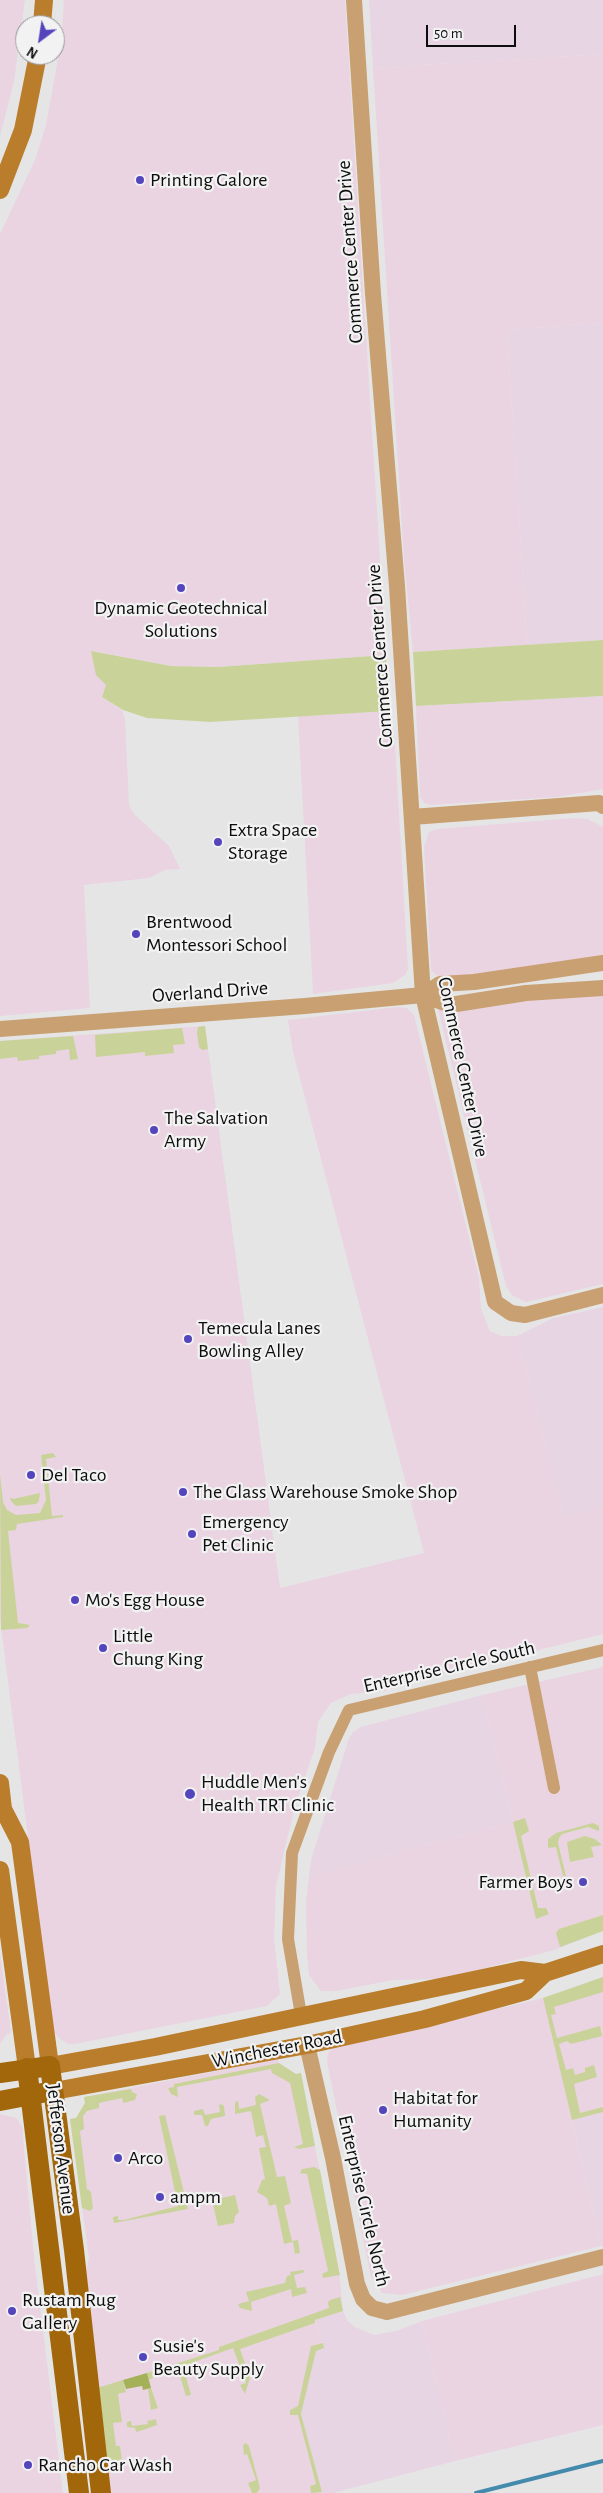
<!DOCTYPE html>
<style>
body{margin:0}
#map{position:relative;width:603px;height:2493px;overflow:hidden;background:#e5e5e6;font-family:"Alegreya Sans",sans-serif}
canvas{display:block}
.north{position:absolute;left:15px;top:15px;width:50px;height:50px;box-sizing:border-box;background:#f2f2f3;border:1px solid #969697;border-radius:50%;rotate:211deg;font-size:14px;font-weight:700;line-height:20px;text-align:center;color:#0d0d0d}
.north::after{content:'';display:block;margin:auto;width:18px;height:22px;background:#5445bc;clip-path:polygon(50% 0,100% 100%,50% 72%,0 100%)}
.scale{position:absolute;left:426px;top:25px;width:90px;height:22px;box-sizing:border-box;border:2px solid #0d0d0d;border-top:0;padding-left:6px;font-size:15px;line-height:18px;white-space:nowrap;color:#0d0d0d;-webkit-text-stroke:4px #f2f2f3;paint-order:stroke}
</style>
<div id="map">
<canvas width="603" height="2493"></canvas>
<div class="north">N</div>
<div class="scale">50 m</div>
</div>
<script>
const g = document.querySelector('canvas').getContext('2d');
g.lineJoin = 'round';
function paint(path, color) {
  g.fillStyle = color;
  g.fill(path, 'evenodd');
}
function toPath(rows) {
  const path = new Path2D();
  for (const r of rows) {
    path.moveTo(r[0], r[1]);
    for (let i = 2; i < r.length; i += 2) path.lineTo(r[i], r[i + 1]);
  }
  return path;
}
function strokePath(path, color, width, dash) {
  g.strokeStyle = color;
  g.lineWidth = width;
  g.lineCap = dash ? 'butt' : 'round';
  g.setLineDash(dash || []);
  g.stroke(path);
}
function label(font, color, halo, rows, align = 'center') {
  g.font = font + ' "Alegreya Sans",sans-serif';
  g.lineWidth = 4.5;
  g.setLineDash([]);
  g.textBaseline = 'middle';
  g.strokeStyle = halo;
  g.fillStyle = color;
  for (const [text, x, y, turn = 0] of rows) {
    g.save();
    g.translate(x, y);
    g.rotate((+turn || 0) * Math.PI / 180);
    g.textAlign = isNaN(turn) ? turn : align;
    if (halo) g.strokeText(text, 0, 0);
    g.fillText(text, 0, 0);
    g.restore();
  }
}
paint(toPath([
 [0,0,25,0,14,82,0,136],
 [64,0,345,0,386,655,218,667,171,666,92,651,106,685,102,697,122,710,125,718,129,804,133,813,169,846,180,869,165,870,149,878,84,885,90,1008,0,1016,0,234,35,160,46,125,61,42],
 [603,54,603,323,507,330,527,645,413,652,404,560,373,68],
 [603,696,603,789,557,797,431,805,425,803,420,797,416,706],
 [388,711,395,744,408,969,405,975,393,983,313,994,298,716],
 [574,818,588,819,603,827,603,968,443,977,436,975,431,970,424,846,429,832,437,829],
 [603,995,603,1284,526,1302,512,1295,506,1286,438,1009,441,1003],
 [397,1007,407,1008,414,1015,479,1278,481,1309,490,1331,501,1336,517,1336,564,1516,603,1506,603,1634,402,1684,385,1691,351,1694,331,1703,318,1722,315,1748,295,1806,276,1886,274,1938,280,1994,267,2006,75,2044,69,2044,61,2040,50,2028,36,1899,0,1619,0,1041,205,1026,280,1588,424,1553,293,1052,288,1020],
 [603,1667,603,1931,554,1950,474,1971,436,1979,393,1980,336,1991,321,1991,309,1975,307,1955,306,1903,309,1876,513,1822,482,1695],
 [0,1953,11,2033,7,2034,0,2044],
 [603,1977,603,2112,572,2121,601,2246,402,2295,382,2293,371,2277,327,2062,328,2053,332,2048,543,1998],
 [278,2059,279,2064,296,2074,301,2073,339,2271,343,2311,315,2320,323,2344,301,2414,322,2493,110,2493,86,2271,89,2258,70,2119,76,2118,85,2103,84,2097],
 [0,2114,16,2118,22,2126,34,2257,63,2493,0,2493],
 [603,2274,603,2425,455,2461,422,2321]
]), '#ead4e2');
paint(toPath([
 [369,0,603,0,603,54,373,68],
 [603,323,603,640,527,645,507,330],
 [603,1307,603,1506,564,1516,517,1336,553,1318],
 [482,1695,513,1822,309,1876,311,1860,349,1738,353,1732,361,1727],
 [603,2112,603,2246,601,2246,572,2120],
 [343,2311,348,2321,355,2327,374,2335,396,2331,422,2321,455,2461,333,2493,322,2493,301,2414,316,2351,323,2344,315,2320]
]), '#e8d5e4');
paint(toPath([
 [603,640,603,696,416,706,413,652],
 [91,651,171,666,218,667,386,655,388,711,210,722,147,718,123,710,102,697,106,685,96,675],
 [205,1026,208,1049,202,1050,199,1047,197,1033,198,1027],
 [182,1028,185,1044,173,1045,174,1053,145,1056,145,1052,96,1057,95,1035],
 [73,1036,78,1059,70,1060,69,1049,56,1051,56,1054,39,1056,39,1059,18,1061,17,1057,0,1059,0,1041],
 [53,1453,56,1457,46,1459,52,1516,63,1515,63,1517,17,1524,16,1530,8,1531,18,1623,30,1625,27,1628,1,1630,0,1474,3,1502,7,1510,16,1515,40,1513,46,1500,41,1455],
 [40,1493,39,1501,36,1504,16,1506,11,1501,10,1497,13,1499],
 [525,1818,529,1831,521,1836,538,1908,546,1908,549,1914,536,1919,513,1822],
 [593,1823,599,1826,599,1831,588,1827,562,1834,559,1838,558,1843,566,1876,563,1876,556,1847,548,1848,548,1839,556,1833],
 [585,1836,595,1839,602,1845,591,1847,594,1857,570,1862,567,1842],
 [603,1915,603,1931,560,1947,556,1933,559,1929],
 [603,1977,603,1992,554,2007,556,2014,551,2015,557,2038,600,2026,602,2036,571,2044,567,2041,559,2044,566,2070,573,2068,575,2075,585,2072,585,2068,594,2065,597,2077,574,2084,580,2113,603,2107,603,2112,572,2120,543,1998],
 [279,2063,296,2074,301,2073,315,2146,299,2149,294,2147,303,2144,290,2083,272,2073,271,2069,177,2087,178,2097,171,2094,168,2088,174,2087,174,2084],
 [131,2089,132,2092,137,2094,135,2100,123,2103,122,2098,99,2103,99,2108,87,2111,83,2116,84,2129,80,2131,87,2189,91,2192,93,2208,90,2211,82,2208,70,2119,76,2118,85,2103,84,2097],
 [259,2094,270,2100,260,2104,277,2177,285,2176,291,2203,284,2206,292,2241,298,2240,300,2253,295,2254,293,2242,284,2244,276,2204,269,2206,267,2198,257,2192,262,2180,265,2179,259,2148,266,2147,263,2135,256,2137,251,2111,235,2114,235,2102,238,2101,239,2109,256,2105,255,2097],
 [221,2104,224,2106,225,2116,211,2119,208,2126,205,2126,202,2115,194,2115,194,2111,203,2109,205,2115,220,2112,219,2105],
 [165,2115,188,2209,114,2223,113,2217,118,2216,118,2220,124,2220,178,2206,159,2116],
 [314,2167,320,2170,339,2271,340,2275,323,2278,322,2274,328,2271,307,2174,300,2173,302,2169],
 [235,2195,239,2212,235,2216,234,2223,218,2226,212,2200],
 [303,2270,305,2272,294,2275,297,2288,305,2287,307,2293,292,2297,291,2289,251,2302,252,2311,240,2308,238,2304,249,2301,246,2292,285,2283,287,2276,291,2275,290,2272],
 [340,2297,343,2311,315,2320,315,2323,240,2349,250,2378,245,2394,240,2385,246,2383,233,2348,183,2366,191,2395,186,2396,177,2366,152,2374,153,2378,149,2380,147,2373,219,2350,219,2347,329,2308,328,2302,330,2300],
 [323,2343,324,2348,316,2351,301,2414,322,2492,311,2493,310,2486,316,2484,298,2415,290,2415,290,2410,298,2406,311,2346],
 [123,2380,126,2392,118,2394,122,2422,113,2423,116,2446,120,2446,123,2468,118,2469,117,2465,110,2459,106,2459,97,2388],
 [151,2388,158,2408,151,2410,148,2389],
 [156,2419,157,2425,143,2430,136,2432,135,2428,127,2427,127,2422,131,2421,132,2426,148,2424,147,2421],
 [246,2443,249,2446,260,2488,257,2493,252,2493,248,2483,256,2480,247,2454,244,2455,243,2445]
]), '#c9d399');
paint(toPath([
 [147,2373,151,2388,143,2390,142,2386,126,2389,123,2380]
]), '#a5b158');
strokePath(toPath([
 [476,2493,603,2461]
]), '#448aac', 4);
strokePath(toPath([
 [530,1667,554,1788],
 [301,2015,288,1939,292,1853,329,1752,349,1710,603,1650]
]), '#c9a071', 12);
strokePath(toPath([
 [354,0,373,294,397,586,423,995,495,1302,511,1313,525,1315,603,1295],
 [412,817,599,803,603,806],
 [423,995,440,984,474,982,603,963],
 [0,1029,305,1006,423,995,450,1005,526,993,603,988],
 [307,2045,333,2158,357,2284,363,2299,372,2308,387,2312,603,2257]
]), '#c9a071', 16);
strokePath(toPath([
 [42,25,44,0],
 [0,190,23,130,38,55],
 [0,1783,3,1809,20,1842,50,2066,155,2047,521,1970,545,1973,603,1954],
 [0,1870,27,2068],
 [54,2091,307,2045,425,2019,526,1991,545,1973]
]), '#b97d2c', 18);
strokePath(toPath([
 [27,2068,79,2493],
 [0,2073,50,2066,74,2250,101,2493],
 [0,2101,42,2093]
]), '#a2670a', 20);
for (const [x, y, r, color] of [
 [140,180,5,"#5445bc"],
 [181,588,5,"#5445bc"],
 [218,842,5,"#5445bc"],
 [136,934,5,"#5445bc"],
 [154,1130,5,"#5445bc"],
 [188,1339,5,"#5445bc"],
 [31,1475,5,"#5445bc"],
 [183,1492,5,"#5445bc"],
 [192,1534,5,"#5445bc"],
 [75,1600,5,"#5445bc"],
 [103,1648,5,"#5445bc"],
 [190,1794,6,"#5445bc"],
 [583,1882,5,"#5445bc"],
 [383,2110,5,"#5445bc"],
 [118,2158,5,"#5445bc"],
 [160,2197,5,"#5445bc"],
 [12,2311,5,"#5445bc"],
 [143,2357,5,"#5445bc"],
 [28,2465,5,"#5445bc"]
]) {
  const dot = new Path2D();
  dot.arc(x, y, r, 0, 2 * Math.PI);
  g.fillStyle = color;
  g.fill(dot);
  strokePath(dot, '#f2f2f3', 2);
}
label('20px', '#0d0d0d', '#f2f2f3', [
 ["Printing Galore",150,180],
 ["Dynamic Geotechnical",181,608,"center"],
 ["Solutions",181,631,"center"],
 ["Extra Space",228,830],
 ["Storage",228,853],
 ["Brentwood",146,922],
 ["Montessori School",146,945],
 ["The Salvation",164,1118],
 ["Army",164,1141],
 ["Temecula Lanes",198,1328],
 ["Bowling Alley",198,1351],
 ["Del Taco",41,1475],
 ["The Glass Warehouse Smoke Shop",193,1492],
 ["Emergency",202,1522],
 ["Pet Clinic",202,1545],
 ["Mo's Egg House",85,1600],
 ["Little",113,1636],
 ["Chung King",113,1659],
 ["Huddle Men's",201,1782],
 ["Health TRT Clinic",201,1805],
 ["Farmer Boys",573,1882,"right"],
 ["Habitat for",393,2098],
 ["Humanity",393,2121],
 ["Arco",128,2158],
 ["ampm",170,2197],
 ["Rustam Rug",22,2300],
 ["Gallery",22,2323],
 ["Susie's",153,2346],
 ["Beauty Supply",153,2369],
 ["Rancho Car Wash",38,2465]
], 'left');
label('20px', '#0d0d0d', '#f2f2f3', [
 ["Commerce Center Drive",350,252,-94],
 ["Commerce Center Drive",380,656,-94],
 ["Overland Drive",210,992,-4],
 ["Commerce Center Drive",463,1067,78],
 ["Enterprise Circle South",449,1667,-13],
 ["Winchester Road",277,2049,-11],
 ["Jefferson Avenue",61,2149,83],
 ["Enterprise Circle North",364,2201,77]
]);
</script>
